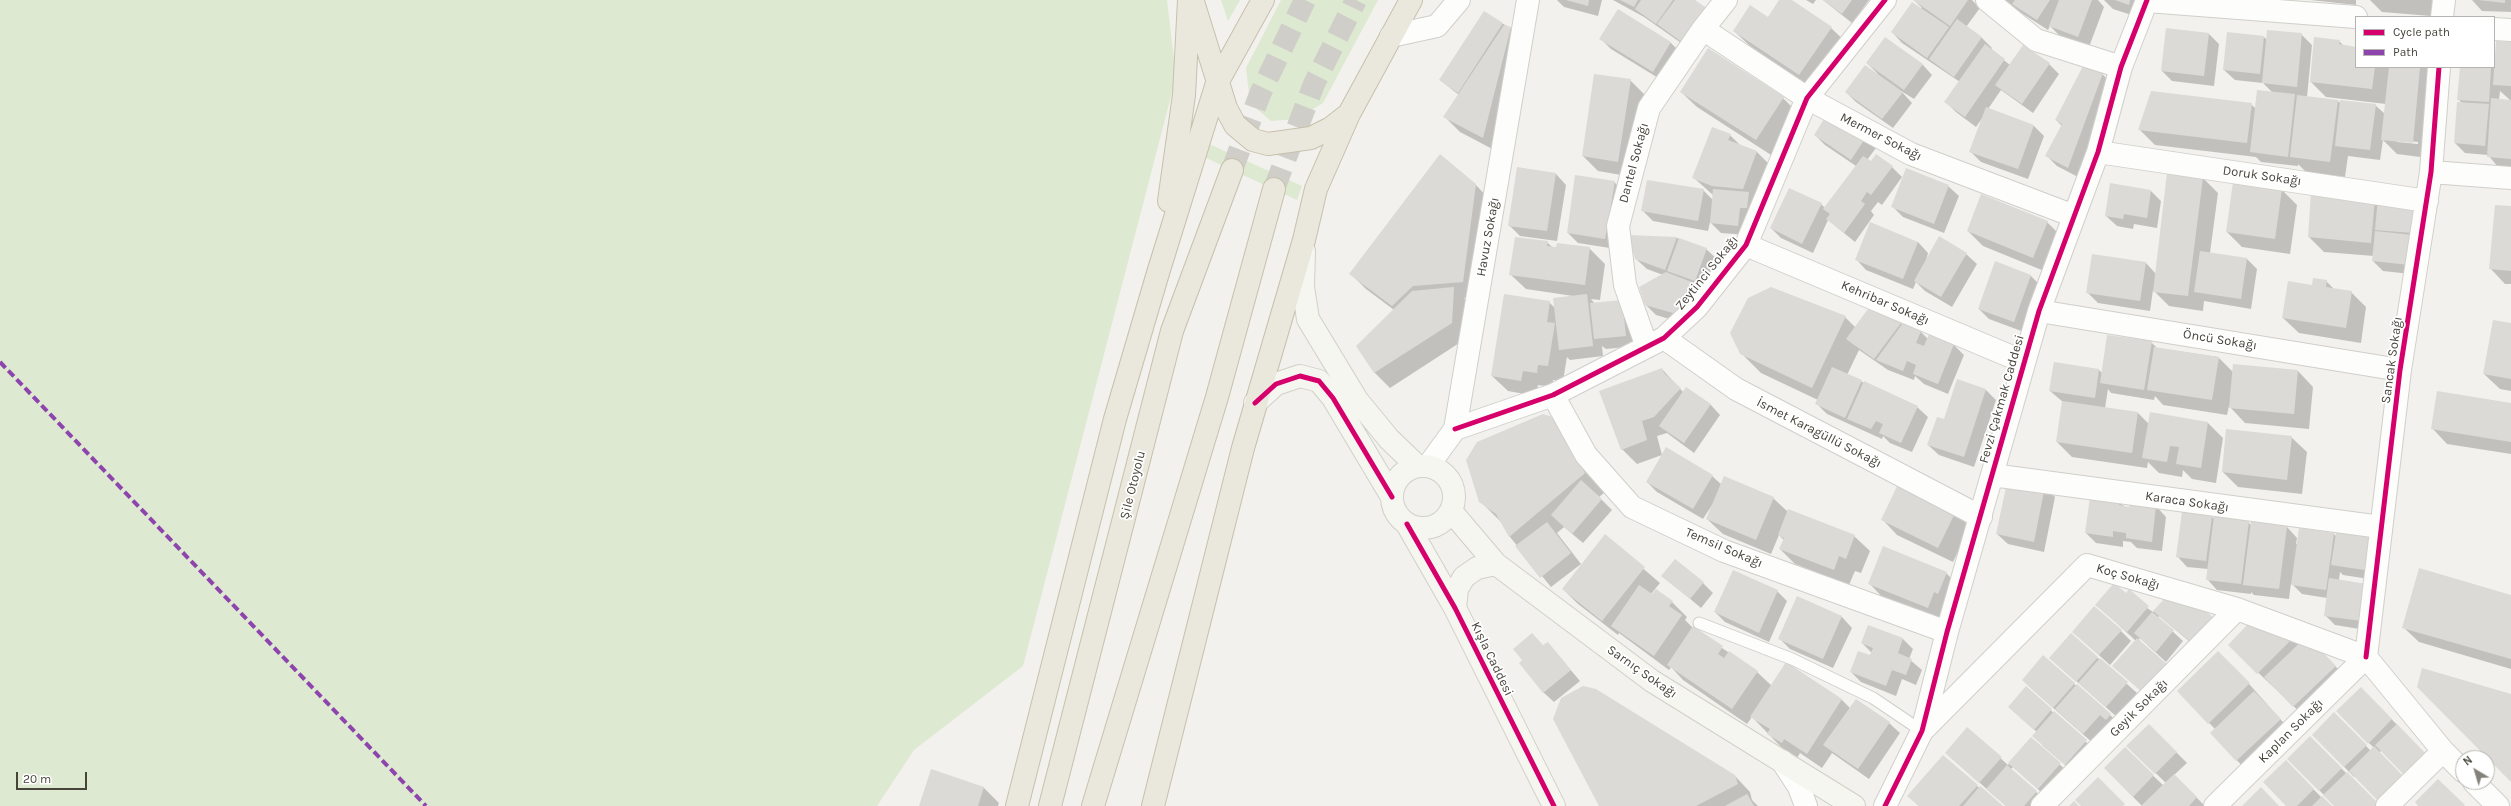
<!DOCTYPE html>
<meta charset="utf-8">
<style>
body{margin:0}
#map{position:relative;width:2511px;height:806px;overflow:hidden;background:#f2f1ed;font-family:Karla,sans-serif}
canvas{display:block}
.legend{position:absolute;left:2355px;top:16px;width:140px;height:52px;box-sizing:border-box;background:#fff;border:1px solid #b5b4b0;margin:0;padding:5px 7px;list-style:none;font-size:12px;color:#47443a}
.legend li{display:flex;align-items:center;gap:8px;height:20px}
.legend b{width:20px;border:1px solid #b5b4b0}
.north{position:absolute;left:2455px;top:750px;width:40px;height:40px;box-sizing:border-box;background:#fff;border:1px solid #b5b4b0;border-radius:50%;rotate:322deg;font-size:11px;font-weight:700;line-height:16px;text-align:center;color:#47443a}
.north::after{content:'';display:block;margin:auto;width:14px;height:18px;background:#838179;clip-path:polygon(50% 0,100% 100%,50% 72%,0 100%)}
.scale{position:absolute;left:16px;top:772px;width:71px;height:18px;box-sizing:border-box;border:2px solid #47443a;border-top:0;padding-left:5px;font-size:12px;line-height:14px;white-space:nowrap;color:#47443a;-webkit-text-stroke:3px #fff;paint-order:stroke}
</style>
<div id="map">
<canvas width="2511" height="806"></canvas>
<ul class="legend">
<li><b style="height:5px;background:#d6006c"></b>Cycle path</li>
<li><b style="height:5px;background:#8e44ad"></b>Path</li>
</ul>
<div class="north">N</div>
<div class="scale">20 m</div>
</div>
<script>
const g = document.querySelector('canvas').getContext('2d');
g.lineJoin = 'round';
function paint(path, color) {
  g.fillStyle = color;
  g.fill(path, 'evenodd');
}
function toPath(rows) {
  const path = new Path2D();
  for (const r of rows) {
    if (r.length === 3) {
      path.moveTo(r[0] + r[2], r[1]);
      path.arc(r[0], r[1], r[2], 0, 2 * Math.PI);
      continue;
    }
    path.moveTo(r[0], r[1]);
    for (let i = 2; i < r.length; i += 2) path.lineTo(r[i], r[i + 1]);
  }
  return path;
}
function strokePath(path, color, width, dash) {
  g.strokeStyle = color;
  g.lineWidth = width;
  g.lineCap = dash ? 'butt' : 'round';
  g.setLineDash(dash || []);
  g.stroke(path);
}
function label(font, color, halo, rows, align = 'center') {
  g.font = font + ' Karla,sans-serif';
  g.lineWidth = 3.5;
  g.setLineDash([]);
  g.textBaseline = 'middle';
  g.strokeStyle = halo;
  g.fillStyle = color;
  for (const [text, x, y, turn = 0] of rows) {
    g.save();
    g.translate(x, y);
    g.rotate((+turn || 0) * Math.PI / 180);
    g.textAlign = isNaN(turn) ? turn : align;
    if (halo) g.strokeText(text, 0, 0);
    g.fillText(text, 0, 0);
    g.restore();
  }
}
paint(toPath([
 [0,0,1167,0,1176,77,1023,666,914,750,877,806,0,806],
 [1221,0,1240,0,1228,21],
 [1281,0,1378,0,1323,103,1297,119,1271,121,1258,110,1249,93,1246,68],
 [1209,144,1302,186,1297,200,1204,157]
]), '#dde9d0');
paint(toPath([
 [1557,0,1602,0,1598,16,1564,7],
 [1613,0,1694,0,1694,52,1644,17],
 [1780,0,1790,0,1831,28,1847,43,1815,90,1750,46,1734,31,1768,18],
 [1806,0,1816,0,1813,4],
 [1823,0,1869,0,1852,23],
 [1914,0,1972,0,1980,8,1966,27,1982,38,1992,48,1991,50,2010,65,2049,64,2059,74,2033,113,2001,90,1988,109,2034,126,2044,136,2028,179,1981,162,1970,151,1983,117,1976,127,1956,112,1946,102,1960,82,1902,43,1892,32,1922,8],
 [2001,0,2098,0,2104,7,2089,47,2060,36,2050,26,2048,30],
 [2104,0,2149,0,2144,19,2113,9],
 [2310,0,2356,0,2356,5],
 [2370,0,2445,0,2443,17,2382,12],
 [2472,0,2511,0,2511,12,2482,11],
 [1618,11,1671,43,1681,53,1663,81,1611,49,1601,39],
 [1484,12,1510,28,1526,43,1498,152,1460,132,1445,117,1459,95,1440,80],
 [2209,34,2219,44,2214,86,2172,81,2162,71],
 [2301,34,2312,45,2307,97,2338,101,2341,104,2375,105,2385,114,2386,104,2326,97,2311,82,2339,41,2344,46,2356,48,2356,67,2437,67,2428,158,2397,154,2383,140,2380,160,2348,156,2345,177,2306,172,2298,164,2298,166,2261,162,2256,157,2155,145,2140,130,2251,104,2256,109,2273,93,2263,83,2235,80,2224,70,2264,37,2267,40],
 [2397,140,2418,142,2418,144,2397,142],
 [2511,43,2511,168,2498,167,2488,155,2465,153,2455,143,2462,103,2459,100,2461,67,2494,67,2494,62],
 [2500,91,2510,100,2499,100],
 [1867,63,1922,64,1932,75,1914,99,1901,91,1912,103,1893,128,1856,102,1846,92,1878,74],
 [2102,74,2113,84,2078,177,2057,166,2047,156,2062,126,2056,120],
 [1630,80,1645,95,1633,177,1598,171,1583,156],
 [1681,92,1783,98,1798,113,1771,155,1697,107],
 [1730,135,1742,147,1757,152,1772,167,1748,235,1721,233,1710,222,1708,231,1653,221,1643,211,1703,190,1713,200,1713,195,1694,178],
 [1815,135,1866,137,1876,148,1867,160,1892,167,1902,177,1882,205,1878,202,1871,211,1874,215,1855,242,1828,220,1813,253,1781,238,1771,228,1821,204,1825,208,1856,166,1825,145],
 [1556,174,1566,185,1557,241,1520,236,1509,225],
 [2203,178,2218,193,2210,253,2247,259,2257,269,2251,309,2204,301,2203,311,2169,306,2153,290,2150,311,2098,303,2088,293,2146,263,2156,274],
 [1614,182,1625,192,1616,249,1578,243,1568,233],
 [1475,184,1490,200,1478,297,1464,298,1469,304,1467,338,1390,388,1375,373,1357,346,1394,310,1366,289,1351,274],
 [2111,184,2151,191,2161,201,2157,228,2134,224,2133,229,2117,226,2106,216],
 [1948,186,1959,196,1944,233,1903,217,1893,207],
 [2282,190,2297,205,2290,254,2242,247,2227,232],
 [2312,193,2415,203,2420,275,2383,271,2373,261,2374,256,2324,252,2309,237],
 [2511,207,2511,284,2505,284,2490,268],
 [2047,222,2062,237,2049,273,1983,246,1968,231],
 [1630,236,1677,238,1706,249,1717,259,1705,291,1697,288,1704,294,1683,323,1656,315,1646,305,1663,275,1647,269,1636,259],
 [1547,242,1552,247,1589,248,1605,264,1600,300,1591,299,1595,304,1621,301,1636,346,1606,349,1602,346,1603,356,1570,360,1567,357,1563,381,1553,380,1552,387,1538,385,1536,396,1508,391,1492,376,1549,302,1555,308,1573,296,1526,289,1510,274],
 [1918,242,1928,253,1926,261,1966,254,1977,264,1952,307,1925,291,1916,282,1913,289,1866,270,1856,259],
 [2031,276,2041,286,2024,332,1989,319,1979,309],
 [2326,281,2334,289,2351,292,2366,307,2361,343,2299,333,2283,318],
 [1845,317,1856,328,1900,323,1921,332,1928,339,1953,344,1964,355,1948,394,1924,384,1915,376,1914,380,1888,370,1859,350,1847,375,1917,407,1928,417,1912,452,1890,443,1883,436,1882,439,1827,414,1817,404,1818,400,1761,373,1741,353],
 [2511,324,2511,391,2500,389,2484,374],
 [2151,342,2157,348,2218,357,2233,372,2234,365,2298,371,2313,387,2309,429,2245,423,2229,406,2227,415,2163,405,2155,396,2154,400,2111,393,2108,389,2105,408,2138,413,2149,424,2151,413,2208,423,2223,438,2216,483,2192,479,2183,470,2182,477,2159,473,2148,462,2147,468,2072,457,2057,442,2063,402,2050,391,2054,363,2099,370,2103,374],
 [1662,369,1683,392,1710,404,1720,415,1694,453,1667,433,1657,436,1662,455,1637,464,1622,449],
 [1958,380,1986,390,1996,400,1974,467,1939,455,1928,445,1945,420],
 [2511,404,2511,454,2447,444,2432,428],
 [2291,437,2307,452,2302,494,2238,487,2223,472],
 [1572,438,1604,493,1599,497,1612,510,1583,543,1564,527,1557,533,1581,564,1551,587,1510,537,1502,523,1480,501],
 [1712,476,1722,485,1773,498,1788,512,1854,536,1870,551,1861,573,1855,571,1849,585,1795,564,1780,549,1784,540,1779,535,1771,554,1723,534,1707,519,1714,502,1703,519,1657,492,1647,482],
 [2045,486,2055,497,2044,552,2008,544,1997,534],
 [2119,502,2125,507,2130,508,2156,506,2166,517,2162,551,2137,548,2131,542,2123,541,2123,547,2096,543,2086,533],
 [1955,512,1970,527,1953,562,1897,535,1882,519],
 [2183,513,2212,517,2215,519,2248,522,2251,525,2287,527,2297,538,2296,544,2334,534,2382,581,2343,575,2340,572,2339,580,2372,631,2335,625,2325,615,2327,598,2302,594,2291,583,2289,599,2254,595,2251,592,2251,594,2217,590,2207,579,2208,569,2187,567,2177,556],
 [1605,536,1660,583,1651,594,1672,602,1687,617,1685,620,1693,628,1757,672,1772,686,1787,663,1842,700,1850,708,1856,700,1889,723,1900,733,1869,779,1832,753,1822,768,1800,753,1797,758,1783,749,1752,717,1747,724,1683,680,1671,667,1669,670,1619,633,1618,635,1578,604,1563,589],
 [1946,573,1961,588,1943,622,1884,599,1869,583],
 [1663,576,1703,583,1713,593,1701,608],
 [1777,591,1787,601,1769,642,1725,622,1715,612],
 [2126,594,2153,612,2166,598,2212,618,2222,628,2202,652,2159,616,2158,618,2183,641,2166,662,2140,638,2138,641,2154,702,2114,666,2136,641,2097,605],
 [2511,596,2511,669,2419,642,2403,627],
 [1798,597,1842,617,1852,628,1833,668,1790,649,1779,638],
 [1868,626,1903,639,1913,649,1909,659,1922,670,1916,685,1902,679,1896,696,1861,682,1851,672,1872,653,1862,643],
 [2121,631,2131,641,2110,665,2073,632],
 [2071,634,2137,693,2117,717,2050,658],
 [2289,635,2299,645,2317,648,2345,676,2304,716,2229,645],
 [1548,643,1580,681,1554,702,1543,692,1544,646],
 [2043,657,2110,715,2121,725,2094,744,2033,690,2023,680],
 [2234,667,2290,730,2247,771,2211,733,2215,729,2178,691],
 [2026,688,2096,751,2076,774,2043,746,2037,732,2009,707],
 [2361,688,2407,735,2382,750,2354,777,2313,735,2334,714,2371,751,2374,748,2337,711],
 [2149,725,2187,763,2174,775,2205,806,2142,806,2105,768,2125,749,2164,786,2166,783,2138,756],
 [1967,728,2008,765,2031,738,2070,774,2049,799,2013,767,2011,769,2047,802,2043,806,2006,806,1946,753],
 [2310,737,2379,806,2336,806,2330,801,2288,759],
 [2286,761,2322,798,2331,806,2287,806],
 [932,770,984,788,999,803,998,806,920,806],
 [1735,776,1750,792,1752,800,1758,806,1600,806],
 [1977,786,2001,806,1919,806,1908,796]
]), '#0003');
paint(toPath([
 [1566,0,1589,0,1588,6],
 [1620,0,1638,0,1634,7],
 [1641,0,1673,0,1656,24,1635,9],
 [1675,0,1695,0,1708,9,1683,43,1657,24],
 [1779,0,1792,0,1832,27,1799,75,1733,31,1750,5,1768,17],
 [1823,0,1852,0,1842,14],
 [1913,0,1968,0,1950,26],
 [2015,0,2050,0,2037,20,2012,4],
 [2059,0,2092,0,2078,37,2049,26],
 [2115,0,2130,0,2129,5],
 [2479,0,2505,0,2505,3],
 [1912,2,1949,27,1927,58,1891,32],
 [1618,9,1671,42,1653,72,1599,39],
 [1484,11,1503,23,1458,93,1439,80],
 [1957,19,1982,37,1954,77,1929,59],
 [1504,25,1511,27,1483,138,1443,117],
 [2166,28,2209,33,2204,76,2161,71],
 [2267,30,2302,33,2297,87,2262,83],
 [2227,32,2264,36,2260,74,2223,70],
 [1885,37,1923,64,1904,90,1866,63],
 [2314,37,2340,40,2339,44,2356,47,2356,67,2375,67,2372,89,2310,82],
 [2496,41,2511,42,2511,86,2493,85],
 [1985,44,2005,59,1965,117,1944,102],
 [2023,45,2050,63,2022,104,1995,85],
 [1708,48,1784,97,1756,140,1680,92],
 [1865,65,1903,92,1882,119,1845,92],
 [2083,66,2103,73,2068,168,2045,156,2062,124,2055,120],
 [2389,67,2420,67,2413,143,2381,140],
 [2460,67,2491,67,2489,102,2457,100],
 [1594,74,1631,79,1618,162,1582,156],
 [2257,90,2295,94,2288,157,2250,152],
 [2151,91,2252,103,2247,143,2138,130],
 [2297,95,2338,100,2330,162,2290,157],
 [2491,98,2511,100,2511,159,2487,157],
 [2340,100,2376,104,2370,150,2335,146],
 [2457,102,2489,104,2485,146,2454,143],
 [1986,107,2034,125,2018,169,1969,152],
 [1829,111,1866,137,1851,160,1814,135],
 [1712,127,1731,134,1728,140,1757,151,1743,189,1712,186,1692,178],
 [1440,154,1476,184,1463,282,1413,286,1392,306,1349,274],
 [1876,154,1893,166,1871,195,1867,192,1861,201,1865,204,1844,233,1826,219,1830,214,1823,209,1863,156,1871,161],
 [1517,167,1556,173,1547,231,1508,226],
 [1906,168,1949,185,1934,224,1891,207],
 [2167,173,2203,177,2188,296,2153,292],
 [1575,175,1615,181,1605,239,1567,233],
 [1647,180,1704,189,1698,221,1641,211],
 [2233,182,2282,189,2275,239,2226,232],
 [2110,183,2151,190,2147,218,2124,214,2123,219,2105,216],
 [1789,188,1822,203,1802,244,1770,228],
 [1713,189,1749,192,1747,208,1740,208,1738,226,1710,223],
 [2311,192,2375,198,2371,243,2308,237],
 [1981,194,2048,221,2033,258,1967,231],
 [2378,198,2416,202,2413,233,2375,230],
 [2495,205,2511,206,2511,271,2489,269],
 [1870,222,1918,242,1903,279,1855,260],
 [2375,231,2413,235,2410,265,2372,261],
 [1629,235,1677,237,1665,270,1635,259],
 [1939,236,1967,253,1941,297,1914,281],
 [1515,237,1548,241,1547,246,1556,247,1557,243,1590,247,1585,285,1509,275],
 [1679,238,1707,248,1695,281,1667,271],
 [2200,251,2247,258,2241,299,2194,292],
 [2092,254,2146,262,2140,301,2086,293],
 [1995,261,2031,275,2014,322,1978,309],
 [1666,272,1694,283,1698,289,1682,301,1685,305,1673,313,1645,305,1639,287],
 [2313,278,2327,280,2326,287,2352,291,2346,328,2282,318,2288,281,2312,285],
 [1454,287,1452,323,1374,373,1356,346,1412,291],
 [1771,287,1846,316,1812,388,1740,354,1730,333,1748,298],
 [1504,294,1550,301,1547,322,1555,323,1548,366,1538,365,1537,373,1523,371,1521,381,1491,376],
 [1587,294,1593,346,1559,350,1553,298],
 [1622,300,1626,336,1594,339,1590,303],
 [1873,302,1901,323,1874,359,1846,339],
 [2493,320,2511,323,2511,379,2483,374],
 [1903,323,1921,331,1916,343,1924,346,1929,334,1954,344,1938,384,1913,374,1916,365,1907,361,1903,371,1876,360],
 [2107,335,2152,341,2144,390,2100,383],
 [2154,347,2219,357,2212,400,2147,390],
 [2054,362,2099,369,2095,398,2049,391],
 [2233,364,2298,370,2294,414,2229,408],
 [1832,367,1862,380,1845,418,1815,404],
 [1662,368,1664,373,1681,388,1654,417,1642,421,1647,440,1621,450,1599,391],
 [1957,379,1986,389,1964,457,1927,445,1937,417,1944,419],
 [1864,381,1918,406,1901,443,1879,433,1883,424,1876,421,1871,429,1847,419],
 [1686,387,1711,404,1684,443,1659,426],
 [2437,391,2511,403,2511,442,2431,429],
 [2062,401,2138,412,2132,453,2056,442],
 [2150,412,2208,422,2201,468,2176,464,2179,447,2170,446,2167,462,2142,458],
 [1543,414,1553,417,1585,473,1509,537,1496,514,1479,502,1466,460,1477,442],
 [2226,429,2292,436,2287,480,2222,472],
 [1666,447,1713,475,1693,509,1646,482],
 [1724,476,1774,497,1756,540,1706,519],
 [2008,478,2045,486,2034,542,1996,534],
 [1581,480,1602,499,1572,534,1551,515],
 [1899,482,1956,511,1938,548,1881,520],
 [2090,497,2120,501,2119,505,2129,507,2130,502,2156,505,2152,542,2126,538,2126,533,2113,531,2113,537,2085,533],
 [1788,509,1855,535,1846,559,1839,556,1834,570,1779,549,1784,538,1778,535],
 [2182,512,2212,516,2206,561,2176,557],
 [2214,516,2249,521,2241,584,2206,580],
 [2251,521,2287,526,2279,589,2243,585],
 [1547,522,1571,553,1540,578,1515,546],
 [2337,527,2377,533,2372,571,2331,565],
 [2299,528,2334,533,2326,590,2291,585],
 [1605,534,1645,567,1602,621,1562,589],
 [1883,546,1947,572,1938,594,1934,592,1928,608,1868,584],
 [1675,559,1704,582,1690,599,1661,576],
 [2419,568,2511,595,2511,659,2402,628],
 [1733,570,1778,590,1759,633,1714,612],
 [2329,578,2367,584,2362,621,2324,616],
 [2114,583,2126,593,2129,589,2149,606,2127,632,2095,605],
 [1639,585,1652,594,1656,589,1673,601,1669,606,1682,615,1654,656,1611,626],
 [1797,596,1842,616,1823,659,1778,639],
 [2166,597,2200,607,2213,617,2192,643,2153,611],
 [2094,606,2122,630,2099,655,2072,632],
 [2152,612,2174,630,2156,652,2134,633],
 [2250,622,2293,638,2257,674,2228,645],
 [1868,625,1903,638,1898,653,1912,659,1906,675,1892,670,1886,686,1850,672,1858,651,1870,655,1873,648,1861,643],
 [1693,626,1723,646,1718,654,1724,658,1729,651,1758,671,1732,709,1667,665],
 [1532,633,1543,645,1548,642,1571,670,1543,693,1519,663,1522,660,1513,649],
 [2071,633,2098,657,2076,682,2049,658],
 [2307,636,2336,666,2293,707,2264,677],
 [2137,638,2168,665,2143,693,2112,666],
 [2218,651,2250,683,2208,724,2177,691],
 [2043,655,2075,683,2053,708,2022,680],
 [2100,658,2128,682,2106,707,2078,683],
 [1786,662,1842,699,1807,754,1784,739,1782,743,1767,734,1770,729,1750,717],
 [2422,668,2511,694,2511,782,2417,687],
 [2077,684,2111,714,2106,720,2100,715,2083,734,2055,709],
 [1583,686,1596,689,1735,775,1738,784,1696,806,1599,806,1553,719,1561,698],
 [2026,686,2052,709,2034,730,2008,707],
 [2361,687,2392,719,2368,744,2336,711],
 [2254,691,2281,719,2236,761,2210,733],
 [1856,699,1890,722,1858,769,1823,745],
 [2054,711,2087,740,2065,765,2032,736],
 [2334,712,2367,745,2344,767,2312,735],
 [2149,724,2177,752,2155,774,2126,746],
 [2397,724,2427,755,2405,776,2375,745],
 [1967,727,2002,757,1979,783,1945,753],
 [2310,736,2342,768,2319,791,2287,759],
 [2031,737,2061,763,2038,789,2008,763],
 [2374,746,2404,777,2379,802,2349,771],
 [2125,747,2154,775,2133,797,2104,768],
 [1943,755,1978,785,1959,806,1919,806,1907,796],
 [2286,760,2314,789,2297,806,2286,806,2263,782],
 [2007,765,2037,791,2024,806,2006,806,1986,789],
 [931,769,984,787,978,806,919,806],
 [2347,772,2378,803,2375,806,2334,806,2323,795],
 [2174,774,2197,797,2189,806,2141,806],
 [2098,777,2125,804,2123,806,2081,806,2075,800],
 [2438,779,2465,805,2464,806,2418,806,2415,802],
 [1980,786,1985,790,2003,806,1963,806],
 [2261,787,2279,806,2242,806],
 [1747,794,1754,806,1725,806],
 [2322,796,2332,806,2312,806],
 [2074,801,2079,806,2069,806]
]), '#dbdad6');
strokePath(toPath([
 [1232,170,1260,94,1305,0],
 [1274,189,1314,84,1356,0]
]), '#d0cec9', 22, [22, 11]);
const lane = toPath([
 [1699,623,1792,659,1873,698,1922,731]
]);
const street = toPath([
 [1987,0,2036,40,2121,67],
 [2147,1,2356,17],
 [2442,17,2444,0],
 [1703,29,1807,98,1911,154,2074,216],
 [2494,29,2511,30],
 [1391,36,1437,26,1459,0],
 [2098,152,2427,201],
 [2431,172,2511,178],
 [1746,245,2024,362],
 [2039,311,2400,370],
 [1664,338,1736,389,1981,517],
 [1647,347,1625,285,1618,226,1649,108,1703,29,1726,0],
 [1553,395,1586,455,1632,507,1724,551,1947,632],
 [1455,429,1553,395,1664,338,1697,307,1746,245,1807,98,1885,0],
 [1428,466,1455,429,1528,0],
 [1992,475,2381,527],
 [2366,657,2400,370,2431,172,2439,67],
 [2366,657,2443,751,2463,771],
 [1923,730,2087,565,2237,609,2366,657],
 [1782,761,1799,787,1806,806],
 [2474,782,2498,806],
 [1885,806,1922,731,1947,632,2039,311,2098,152,2121,67,2147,0],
 [2042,806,2237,609],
 [2215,806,2366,657],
 [2387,806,2443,751]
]);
const secondary = toPath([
 [1304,251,1303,287,1308,319,1357,400,1389,439,1417,466],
 [1255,403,1276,384,1300,376,1319,381,1333,398,1392,497],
 [1423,497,31],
 [1451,511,1496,564,1652,681,1854,806],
 [1407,524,1455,608,1554,806],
 [1455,608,1457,589,1464,577,1477,568,1496,564]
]);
const highway = toPath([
 [1194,5,1226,108,1235,125,1253,140,1268,144,1311,138,1331,128,1349,114],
 [1169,201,1184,95,1189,0],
 [1017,806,1115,419,1158,273,1217,83,1263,0],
 [1050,806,1172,331,1232,170],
 [1093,806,1217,397,1274,189],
 [1153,806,1243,448,1304,240,1316,189,1349,114,1411,0]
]);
strokePath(lane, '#d0cfca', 13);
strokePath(street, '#d0cfca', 24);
strokePath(secondary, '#d1d0c7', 24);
strokePath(highway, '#c7c0ac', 24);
strokePath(lane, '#fdfdfc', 11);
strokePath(street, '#fdfdfc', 22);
strokePath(secondary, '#f6f6f1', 22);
strokePath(highway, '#eae8dd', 22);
strokePath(toPath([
 [0,362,426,806]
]), '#8e44ad', 4, [8, 4]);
strokePath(toPath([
 [1255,403,1276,384,1300,376,1319,381,1333,398,1392,497],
 [1455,429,1553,395,1664,338,1697,307,1746,245,1807,98,1885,0],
 [1407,524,1455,608,1554,806],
 [2366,657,2400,370,2431,172,2439,67],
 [1885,806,1922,731,1947,632,2039,311,2098,152,2121,67,2147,0]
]), '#d6006c', 5);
label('13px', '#47443a', '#fff', [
 ["Mermer Sokağı",1881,137,27],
 ["Dantel Sokağı",1634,163,-75],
 ["Doruk Sokağı",2262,176,8],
 ["Havuz Sokağı",1488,237,-80],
 ["Zeytinci Sokağı",1707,273,-51],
 ["Kehribar Sokağı",1885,303,23],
 ["Öncü Sokağı",2220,340,9],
 ["Sancak Sokağı",2392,360,-82],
 ["Fevzi Çakmak Caddesi",2002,399,-74],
 ["İsmet Karagüllü Sokağı",1819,433,27],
 ["Şile Otoyolu",1133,485,-76],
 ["Karaca Sokağı",2187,502,8],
 ["Temsil Sokağı",1724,548,23],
 ["Koç Sokağı",2128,577,16],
 ["Kışla Caddesi",1492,659,64],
 ["Sarnıç Sokağı",1642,672,35],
 ["Geyik Sokağı",2139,708,-45],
 ["Kaplan Sokağı",2291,731,-45]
]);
</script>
